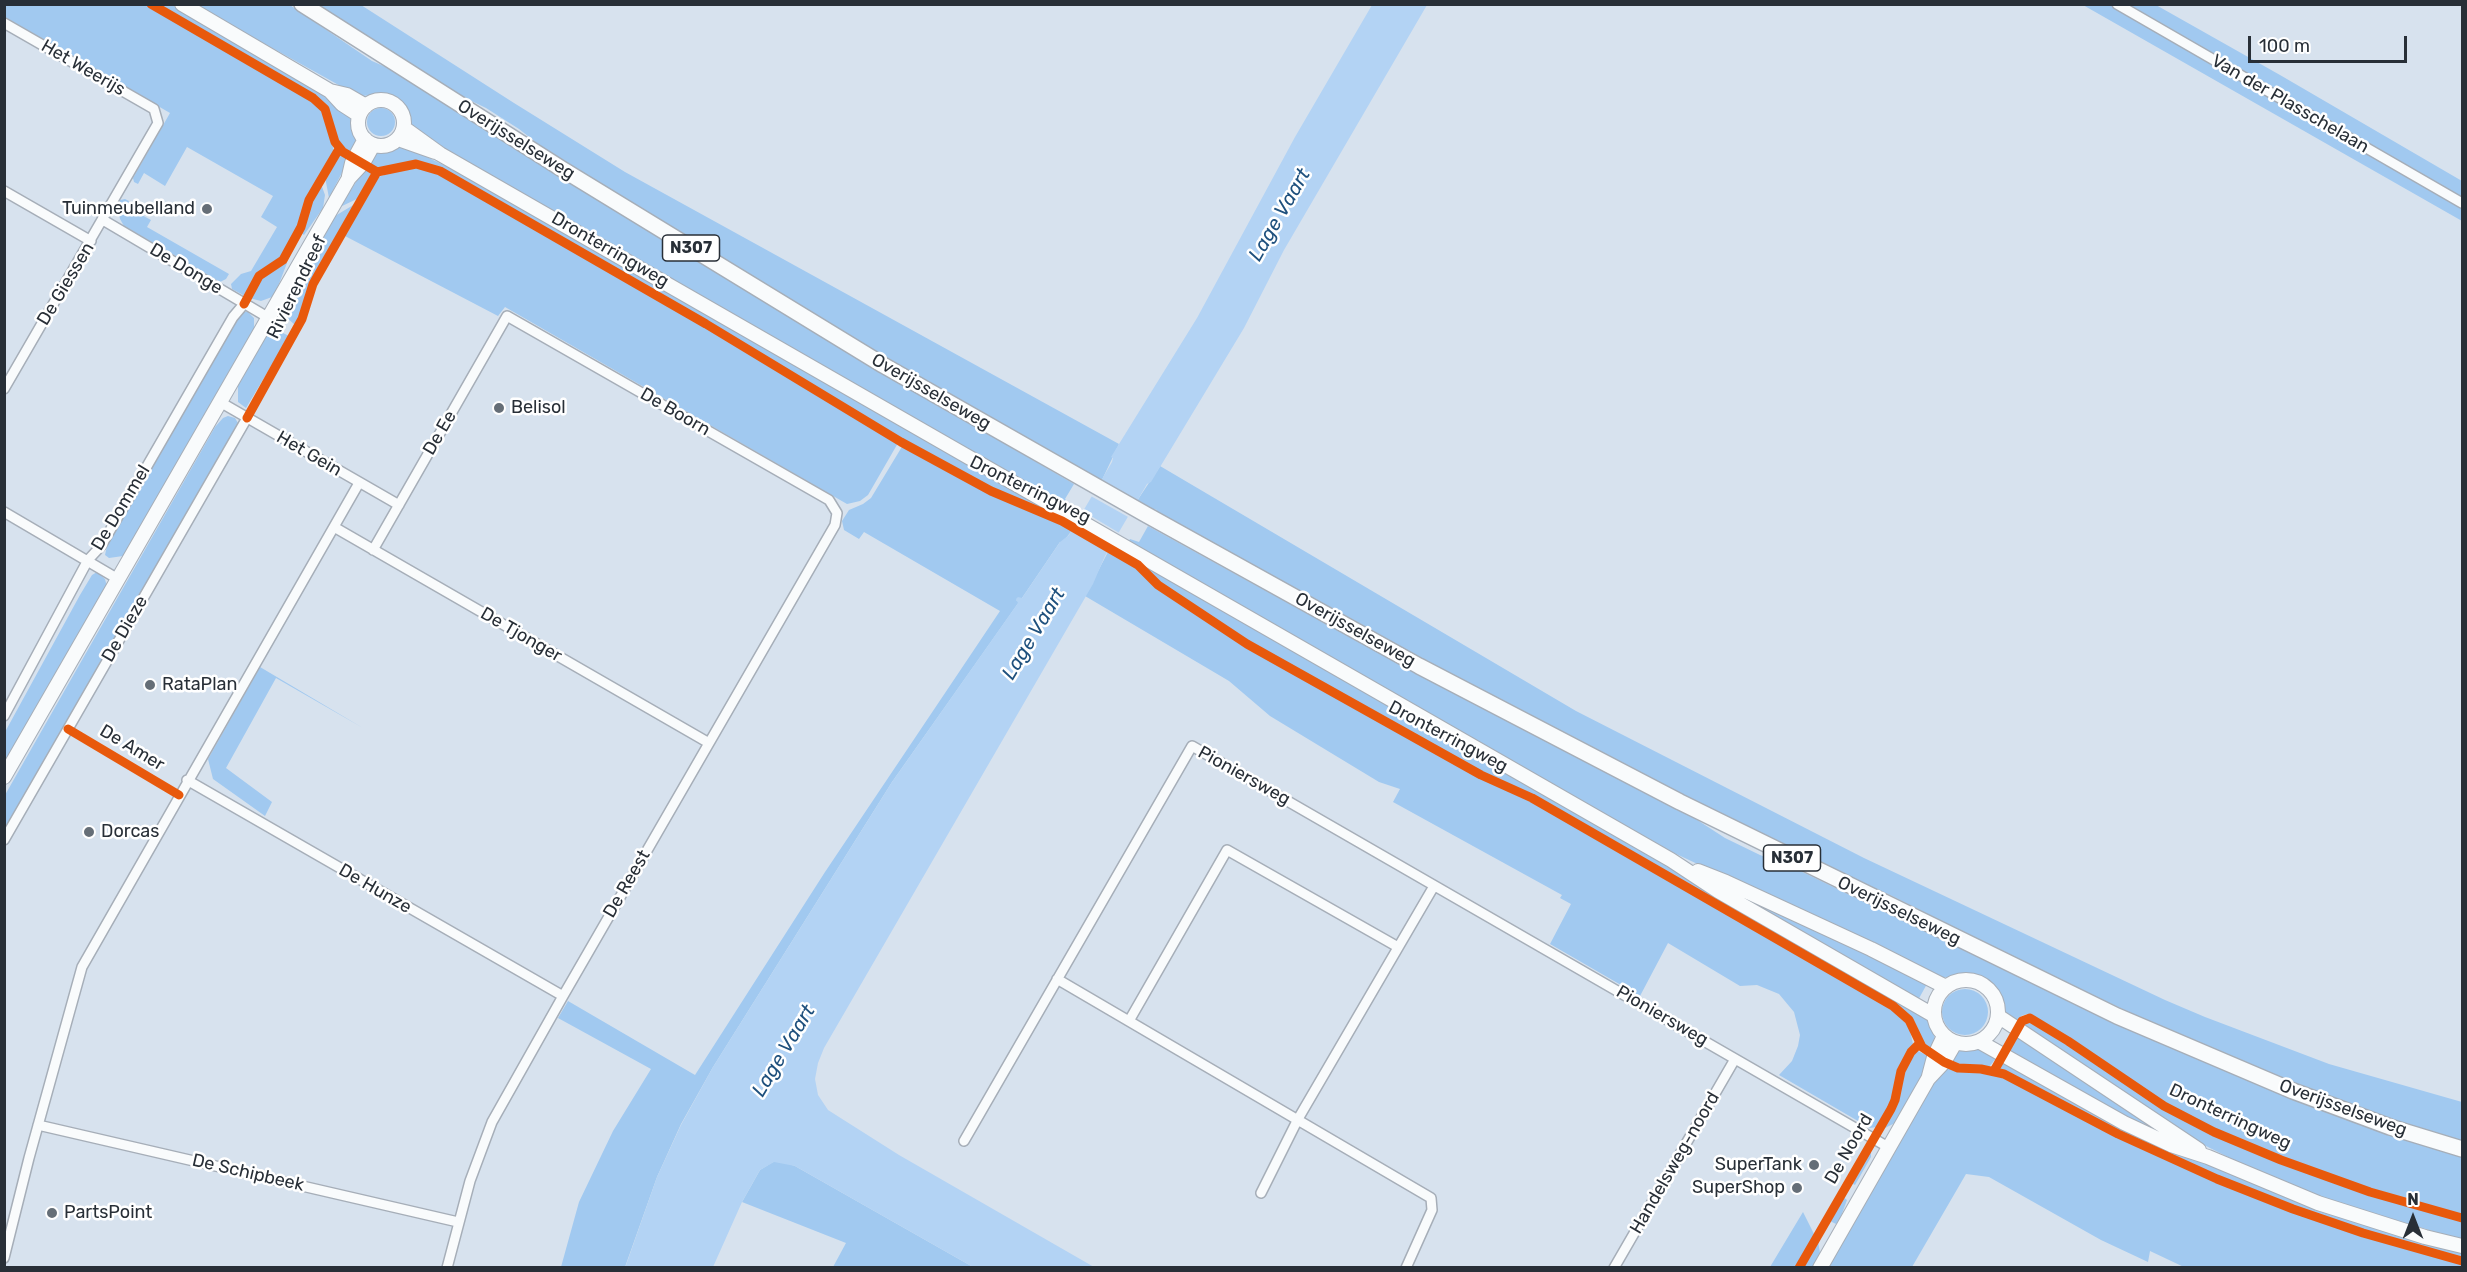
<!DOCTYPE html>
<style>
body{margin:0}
#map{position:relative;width:2467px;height:1272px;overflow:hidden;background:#d7e2ee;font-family:Rubik,sans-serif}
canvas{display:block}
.frame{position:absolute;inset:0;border:6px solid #282f37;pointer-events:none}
.north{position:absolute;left:2383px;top:1188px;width:60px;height:60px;-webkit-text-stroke:4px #fff;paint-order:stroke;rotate:0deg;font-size:16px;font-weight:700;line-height:24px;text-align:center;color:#282f37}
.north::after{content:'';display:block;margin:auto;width:21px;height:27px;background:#282f37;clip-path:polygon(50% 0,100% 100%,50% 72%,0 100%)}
.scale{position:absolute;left:2248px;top:36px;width:159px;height:27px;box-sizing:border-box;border:3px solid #282f37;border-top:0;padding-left:8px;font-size:18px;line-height:21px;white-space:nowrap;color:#282f37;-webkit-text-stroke:4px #fff;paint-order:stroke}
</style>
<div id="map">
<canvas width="2467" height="1272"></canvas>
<div class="frame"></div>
<div class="north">N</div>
<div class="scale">100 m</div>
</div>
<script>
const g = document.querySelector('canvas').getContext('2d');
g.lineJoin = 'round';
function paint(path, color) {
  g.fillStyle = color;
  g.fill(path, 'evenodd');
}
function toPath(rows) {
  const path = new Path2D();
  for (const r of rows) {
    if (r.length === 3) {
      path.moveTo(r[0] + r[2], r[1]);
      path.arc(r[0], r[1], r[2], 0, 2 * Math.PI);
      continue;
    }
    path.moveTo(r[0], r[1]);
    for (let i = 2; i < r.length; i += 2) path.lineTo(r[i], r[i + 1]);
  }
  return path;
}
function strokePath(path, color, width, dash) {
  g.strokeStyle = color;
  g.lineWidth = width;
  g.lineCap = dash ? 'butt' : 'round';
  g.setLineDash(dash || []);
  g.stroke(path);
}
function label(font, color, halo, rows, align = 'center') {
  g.font = font + ' Rubik,sans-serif';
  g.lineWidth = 5;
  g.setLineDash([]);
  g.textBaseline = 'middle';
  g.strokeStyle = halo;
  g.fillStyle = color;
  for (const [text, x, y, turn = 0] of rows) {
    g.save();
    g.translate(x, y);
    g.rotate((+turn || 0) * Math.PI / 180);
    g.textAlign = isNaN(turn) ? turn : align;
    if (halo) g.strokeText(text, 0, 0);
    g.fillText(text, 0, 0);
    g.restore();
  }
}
paint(toPath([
 [4,5,147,5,306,96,322,110,328,123,334,152,307,198,297,231,281,257,260,272,245,296,232,289,231,284,241,274,251,271,277,227,261,217,273,196,187,147,165,186,144,173,138,184,134,182,133,178,170,113,5,17],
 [155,5,172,5,280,67,344,110,351,120,355,137,355,144,351,154,338,142,331,117,317,98],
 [195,5,290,5,372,61,395,71,680,250,842,349,1074,484,1065,499,1072,506,1069,509,443,148,411,126,406,110,397,99,383,94,362,96,353,93],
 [317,5,361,5,514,103,625,172,1119,444,1101,482,850,336,552,155,519,129,486,108,455,93],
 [2083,5,2110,5,2462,207,2462,221],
 [2128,5,2156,5,2280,75,2462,181,2462,198],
 [381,122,14],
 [401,147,412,150,475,180,1050,511,996,491,885,431,688,312,441,169,421,162,402,164,383,170,368,164,376,153],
 [341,154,349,159,329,198,325,177,338,155],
 [409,167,425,168,440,174,685,314,898,443,868,495,860,501,847,504,505,307,498,316,345,236,378,177],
 [365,168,370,171,372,178,361,197,340,207],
 [321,184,325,195,323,208,304,235,301,233,310,205],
 [125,199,129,201,127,207,151,220,147,227,229,274,226,279,220,282,124,226,120,219,118,209,120,200],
 [355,204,310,285,304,308,295,325,286,317,284,302,335,216],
 [285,262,287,263,277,289,272,297,261,301,249,298,263,276],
 [243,312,248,312,254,318,254,330,123,556,109,558,105,555,107,546,238,315],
 [277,330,289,336,246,408,238,402,238,383,267,332],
 [228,416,235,418,238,423,235,430,5,833,5,795,215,427,223,418],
 [903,445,994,495,1047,515,1073,529,1063,542,1060,542,1022,598,1016,600,1019,602,892,782,713,1067,681,1124,657,1177,625,1267,561,1267,579,1202,613,1131,651,1069,558,1018,568,1001,695,1075,825,872,1000,611,864,532,859,539,844,530,842,521,849,510,863,504,871,498],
 [1160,466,1576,711,1864,858,2165,1000,2205,1017,2329,1064,2462,1102,2462,1142,2363,1110,2204,1047,1962,934,1920,910,1888,894,1860,884,1643,775,1428,663,1156,513,1157,510,1135,504],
 [1148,526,1328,625,1688,814,1725,838,1760,855,1790,866,2034,984,2200,1060,2332,1114,2462,1157,2462,1215,2340,1179,2214,1129,2165,1104,2027,1014,2021,1016,2017,1023,2005,1014,1998,996,1991,986,1979,978,1963,975,1940,978,1672,852,1128,543,1130,539,1139,542],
 [1109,550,1137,567,1164,592,1254,651,1490,782,1527,798,1893,1008,1909,1026,1913,1044,1897,1072,1892,1099,1877,1127,1870,1128,1779,1075,1792,1061,1798,1046,1800,1035,1794,1012,1779,994,1757,985,1740,986,1668,943,1640,996,1550,944,1571,904,1560,898,1562,895,1393,802,1400,789,1379,782,1270,716,1229,681,1085,596],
 [1138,562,1922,1013,1929,1021,1935,1034,1932,1052,1924,1046,1911,1019,1896,1005,1545,803,1487,775,1257,648,1166,588],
 [97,572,105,579,107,587,5,765,5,732,80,595,92,575],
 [260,667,363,728,276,678,226,768,272,802,265,816,213,779,208,759],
 [1721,884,1928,982,1917,1002,1719,888],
 [1965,1012,23],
 [2024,1021,2030,1021,2047,1031,2163,1108,2225,1139,2318,1176,2378,1197,2462,1220,2462,1240,2327,1199,2234,1160,2194,1140,2021,1026],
 [2017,1032,2129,1110,2175,1142,2006,1052],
 [1970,1048,1979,1048,1997,1057,1989,1067,1962,1066,1950,1061,1958,1052],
 [1918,1051,1930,1057,1914,1091,1895,1123,1883,1129,1898,1101,1902,1075,1915,1052],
 [2002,1059,2185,1155,2303,1203,2462,1253,2462,1259,2394,1241,2330,1220,2245,1188,2167,1155,2000,1070,1998,1067],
 [1947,1066,1960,1071,1982,1071,2002,1075,2139,1147,2215,1180,2339,1228,2462,1263,2462,1268,2186,1268,2150,1251,2148,1262,2101,1240,1989,1177,1966,1174,1912,1267,1827,1268,1925,1096],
 [1871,1150,1871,1157,1855,1185,1851,1183],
 [773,1162,783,1162,795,1166,973,1267,833,1267,846,1243,742,1202,760,1170],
 [1843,1197,1847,1200,1840,1219,1836,1224,1830,1221],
 [1803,1212,1816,1238,1796,1267,1770,1267],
 [1818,1241,1820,1253,1813,1267,1803,1268]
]), '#a1c9f0');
paint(toPath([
 [1372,5,1427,5,1284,250,1244,328,1151,482,1147,484,1105,556,1093,584,824,1048,818,1063,815,1079,818,1095,828,1110,899,1155,1094,1267,973,1267,795,1166,774,1162,760,1170,742,1202,713,1267,625,1268,657,1177,681,1125,713,1067,892,782,1018,603,1016,599,1018,597,1022,598,1060,542,1069,535,1112,462,1113,458,1111,457,1119,444,1197,318,1295,137]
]), '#b3d3f4');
paint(toPath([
 [1099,478,1140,502,1130,518,1089,495],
 [1081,510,1121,534,1111,552,1070,528]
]), '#d7e2ee');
const minor = toPath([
 [2117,4,2462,203],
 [4,23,154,109,158,123,4,389],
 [4,191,91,241],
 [103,220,269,318],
 [220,402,399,505],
 [4,512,118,579],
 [334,527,709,743],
 [373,550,507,316,829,500,837,513,835,525,563,996,492,1122,470,1181,447,1268],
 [4,716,88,560,101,546,233,317,244,304],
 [187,780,563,996],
 [4,840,247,418],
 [1057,979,1431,1198,1432,1210,1406,1268],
 [1129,1021,1227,850,1398,947],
 [38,1125,458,1222],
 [964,1141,1192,746,1888,1147],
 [1261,1193,1298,1119,1434,886],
 [4,1258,29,1158,82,967,359,483],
 [1614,1268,1735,1059]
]);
const secondary = toPath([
 [182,4,330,91,347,95,366,106],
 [330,91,342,104,359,115],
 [381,123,23],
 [404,128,440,154,1671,860,1718,891,1933,1015],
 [398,139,435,152],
 [349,176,352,163,365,139],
 [4,777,349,178,363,163,373,145],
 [1698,871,1726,882,1871,949,1946,987],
 [1966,1012,32],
 [1998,1016,2199,1150],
 [1980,1042,2124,1123,2171,1145,2208,1157,2318,1203,2425,1237,2462,1246],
 [1929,1076,1934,1057,1944,1036],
 [1820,1268,1928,1079,1944,1062,1955,1043]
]);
const trunk = toPath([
 [302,4,562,169,883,365,1145,514,1419,666,1680,802,2117,1016,2293,1091,2390,1127,2462,1149]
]);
strokePath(minor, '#a6aeb8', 12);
strokePath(secondary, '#a6aeb8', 16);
strokePath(trunk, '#a6aeb8', 18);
strokePath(minor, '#f9fbfc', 9);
strokePath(secondary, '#f9fbfc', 14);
strokePath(trunk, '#f9fbfc', 15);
strokePath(toPath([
 [151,4,313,98,325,109,335,142,343,152,377,172,416,164,440,171,706,324,901,442,991,491,1062,521,1138,565,1158,585,1247,644,1481,775,1532,798,1893,1006,1909,1020,1922,1047,1944,1062,1958,1068,1981,1069,2004,1074,2118,1134,2217,1179,2293,1209,2363,1233,2462,1261],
 [244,304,259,276,283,260,301,227,309,200,339,149],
 [247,418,302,319,313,284,377,172],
 [68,729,179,795],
 [1994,1071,2022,1021,2030,1018,2068,1041,2164,1106,2214,1132,2281,1160,2370,1192,2462,1218],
 [1799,1268,1891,1109,1895,1100,1901,1071,1911,1052,1919,1044]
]), '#e8590c', 9);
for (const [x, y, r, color] of [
 [207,209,6,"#656e77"],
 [499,408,6,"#656e77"],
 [150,685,6,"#656e77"],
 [89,832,6,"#656e77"],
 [1814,1165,6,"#656e77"],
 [1797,1188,6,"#656e77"],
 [52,1213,6,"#656e77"]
]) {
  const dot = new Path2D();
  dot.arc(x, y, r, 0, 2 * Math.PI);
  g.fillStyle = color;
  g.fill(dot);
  strokePath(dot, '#fff', 2);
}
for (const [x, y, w] of [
 [691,248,57],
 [1792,858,57]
]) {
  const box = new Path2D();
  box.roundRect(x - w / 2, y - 13, w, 26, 4.5);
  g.fillStyle = '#fff';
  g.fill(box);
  strokePath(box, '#282f37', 1.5);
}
label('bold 16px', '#282f37', null, [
 ["N307",691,248],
 ["N307",1792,858]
]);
label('18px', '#282f37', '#fff', [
 ["Het Weerijs",83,68,30],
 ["Van der Plasschelaan",2290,104,30],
 ["Overijsselseweg",516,140,32],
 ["Dronterringweg",610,250,30],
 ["De Donge",186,269,31],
 ["De Giessen",66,284,-59],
 ["Rivierendreef",297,287,-64],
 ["Overijsselseweg",931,392,30],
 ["De Boorn",675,412,30],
 ["De Ee",440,433,-60],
 ["Het Gein",309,454,30],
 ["Dronterringweg",1030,490,26],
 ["De Dommel",121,508,-59],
 ["De Dieze",125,629,-60],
 ["Overijsselseweg",1355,630,29],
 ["De Tjonger",521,635,30],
 ["Dronterringweg",1448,737,28],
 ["De Amer",132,748,31],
 ["Pioniersweg",1244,776,29],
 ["De Reest",627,884,-60],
 ["De Hunze",375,889,30],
 ["Overijsselseweg",1899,911,26],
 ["Pioniersweg",1662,1016,30],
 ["Overijsselseweg",2343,1108,20],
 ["Dronterringweg",2230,1117,25],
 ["De Noord",1849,1149,-60],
 ["Handelsweg-noord",1675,1163,-60],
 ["De Schipbeek",248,1173,13]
]);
label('18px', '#282f37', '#fff', [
 ["Tuinmeubelland",195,209,"right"],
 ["Belisol",511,408],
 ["RataPlan",162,685],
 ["Dorcas",101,832],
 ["SuperTank",1802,1165,"right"],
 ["SuperShop",1785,1188,"right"],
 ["PartsPoint",64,1213]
], 'left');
label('italic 20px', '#1e507d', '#fff', [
 ["Lage Vaart",1280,215,-60],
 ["Lage Vaart",1034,634,-59],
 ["Lage Vaart",784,1051,-59]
]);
</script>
